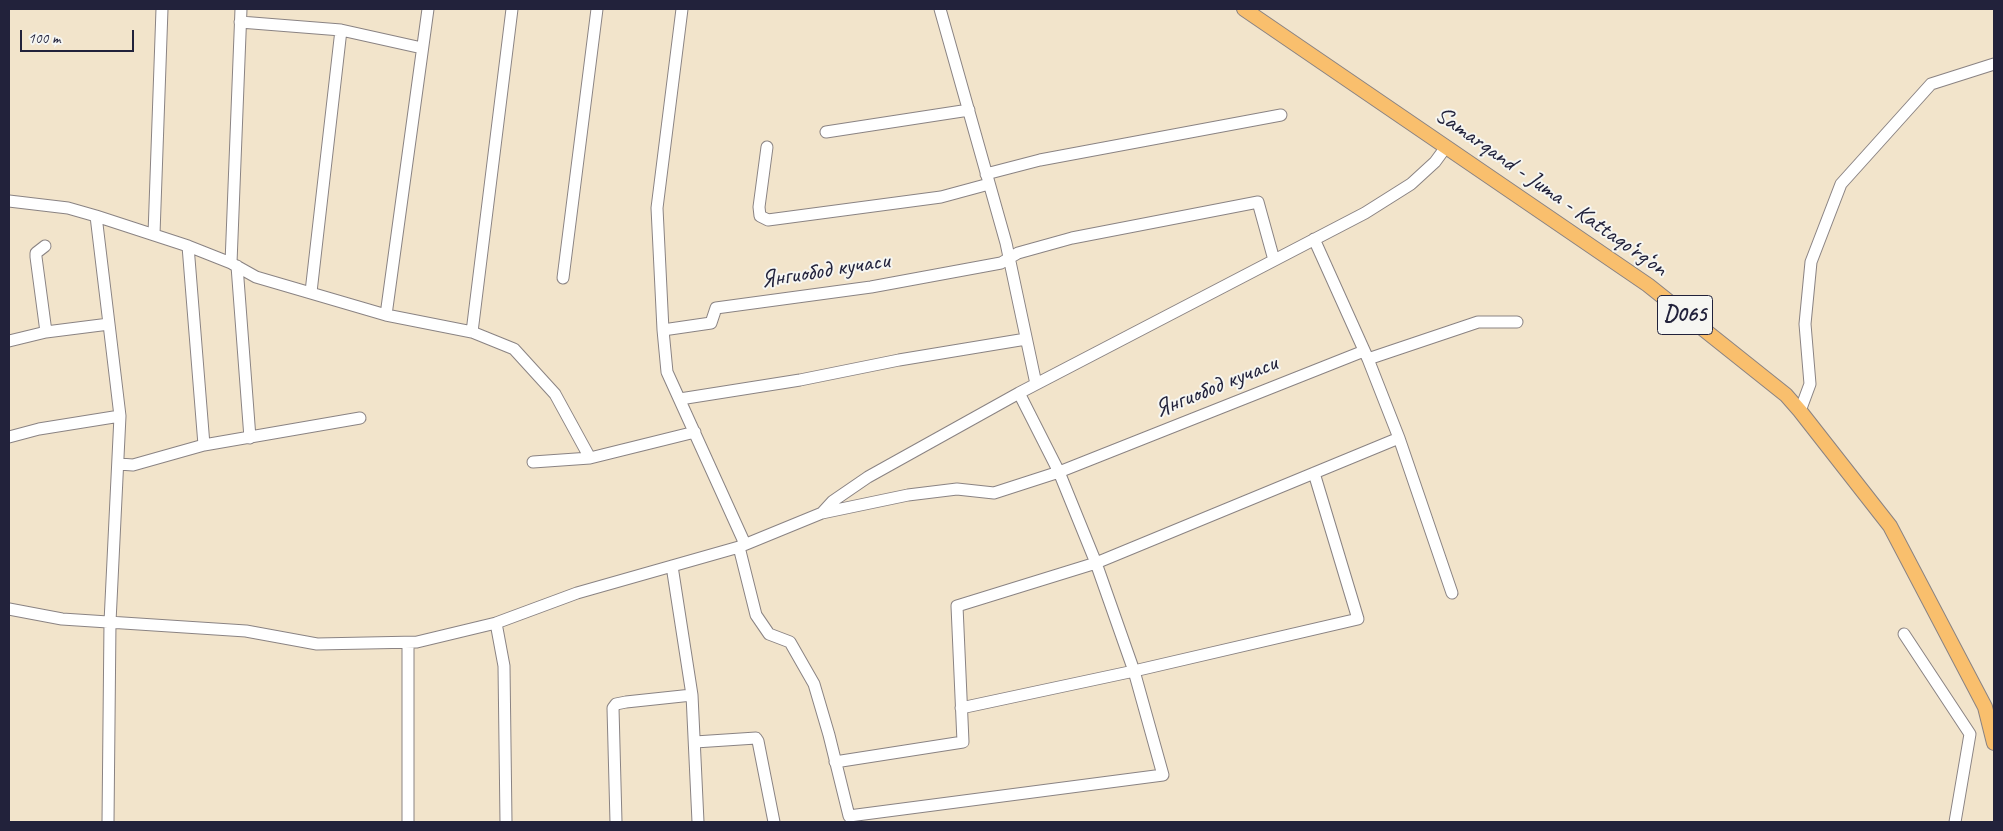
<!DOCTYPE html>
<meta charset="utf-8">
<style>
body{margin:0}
#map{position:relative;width:2003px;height:831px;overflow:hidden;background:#f2e4cb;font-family:Caveat,sans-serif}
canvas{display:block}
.frame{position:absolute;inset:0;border:10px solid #22223b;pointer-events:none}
.scale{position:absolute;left:20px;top:30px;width:114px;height:22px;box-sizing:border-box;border:2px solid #22223b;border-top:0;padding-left:6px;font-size:15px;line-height:18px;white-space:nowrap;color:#22223b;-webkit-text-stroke:4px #f6f6f2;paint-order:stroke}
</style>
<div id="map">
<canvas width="2003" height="831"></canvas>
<div class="frame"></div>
<div class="scale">100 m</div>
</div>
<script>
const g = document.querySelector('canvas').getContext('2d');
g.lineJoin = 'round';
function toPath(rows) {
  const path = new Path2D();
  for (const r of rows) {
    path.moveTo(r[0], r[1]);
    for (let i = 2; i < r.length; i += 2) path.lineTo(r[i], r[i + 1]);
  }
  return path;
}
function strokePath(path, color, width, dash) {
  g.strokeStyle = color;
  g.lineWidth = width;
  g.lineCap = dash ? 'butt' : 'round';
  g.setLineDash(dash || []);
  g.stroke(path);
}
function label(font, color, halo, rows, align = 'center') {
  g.font = font + ' Caveat,sans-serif';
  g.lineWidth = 4;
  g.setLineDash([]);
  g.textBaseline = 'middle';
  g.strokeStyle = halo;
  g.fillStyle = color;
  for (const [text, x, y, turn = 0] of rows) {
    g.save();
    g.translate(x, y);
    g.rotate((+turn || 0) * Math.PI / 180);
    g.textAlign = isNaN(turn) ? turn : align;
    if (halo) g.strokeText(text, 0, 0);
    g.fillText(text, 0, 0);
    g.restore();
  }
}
const minor = toPath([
 [682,9,657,208,663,330,667,372,745,544],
 [940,9,1006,243,1036,384],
 [240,22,341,30,422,48],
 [826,132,969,110],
 [767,147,759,207,760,216,768,220,941,197,989,184],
 [986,174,1040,160,1281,115],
 [9,201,68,208,96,216,188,246,231,263,256,277,386,315,472,332,514,349,555,394,590,458,695,432],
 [96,216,109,324],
 [154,234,162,9],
 [1314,239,1368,359,1399,438,1452,593],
 [45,246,36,253,36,257,46,332],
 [188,246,204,445],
 [231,263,241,9],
 [237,266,250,438],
 [563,278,597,9],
 [311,292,341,30],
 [386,315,428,9],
 [663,330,711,323,716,308,871,287,1001,263,1018,253,1072,238,1258,202,1274,260],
 [472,332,512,9],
 [9,341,46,332,109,324,120,416,110,622,108,822],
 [1368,359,1478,322,1517,322],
 [680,399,800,380,899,360,1026,339],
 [1800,411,1810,384,1805,324,1811,262,1841,184,1931,84,1994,64],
 [9,437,39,429,120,416],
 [533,462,590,458],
 [119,464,133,465,204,445,360,418],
 [822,513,908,495,957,489,994,493,1059,472,1364,351],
 [739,547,756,615,769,634,790,642,814,684,829,735,849,816,1163,775,1134,671,1096,563,1059,472,1019,393],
 [672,566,692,695,698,822],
 [9,609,62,619,246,631,317,644,417,642,496,623,577,593,739,547,822,513,833,501,868,477,1019,393,1365,213,1411,184,1435,162,1446,147],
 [496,623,504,666,506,822],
 [1904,634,1970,734,1955,822],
 [408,643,408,822],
 [961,708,1134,671,1358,619,1314,473],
 [695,742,756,738,758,741,774,822],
 [835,762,963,742,957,606,1096,563,1399,438],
 [616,822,613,708,616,704,626,702,692,695]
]);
const major = toPath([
 [1244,9,1648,285,1786,395,1800,411,1890,526,1985,707,1994,743]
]);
strokePath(minor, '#8a8383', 13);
strokePath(major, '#8a8383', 16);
strokePath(minor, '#fff', 11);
strokePath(major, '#f9bf6d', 14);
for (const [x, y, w] of [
 [1685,315,55]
]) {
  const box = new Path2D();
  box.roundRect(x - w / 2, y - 19.5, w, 39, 4);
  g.fillStyle = '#f6f6f2';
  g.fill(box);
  strokePath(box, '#22223b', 1);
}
label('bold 22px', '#22223b', null, [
 ["D065",1685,315]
]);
label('24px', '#22223b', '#f6f6f2', [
 ["Samarqand - Juma - Kattaqo‘rg‘on",1551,192,35],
 ["Янгиобод кучаси",825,271,-9],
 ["Янгиобод кучаси",1216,387,-22]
]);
</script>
